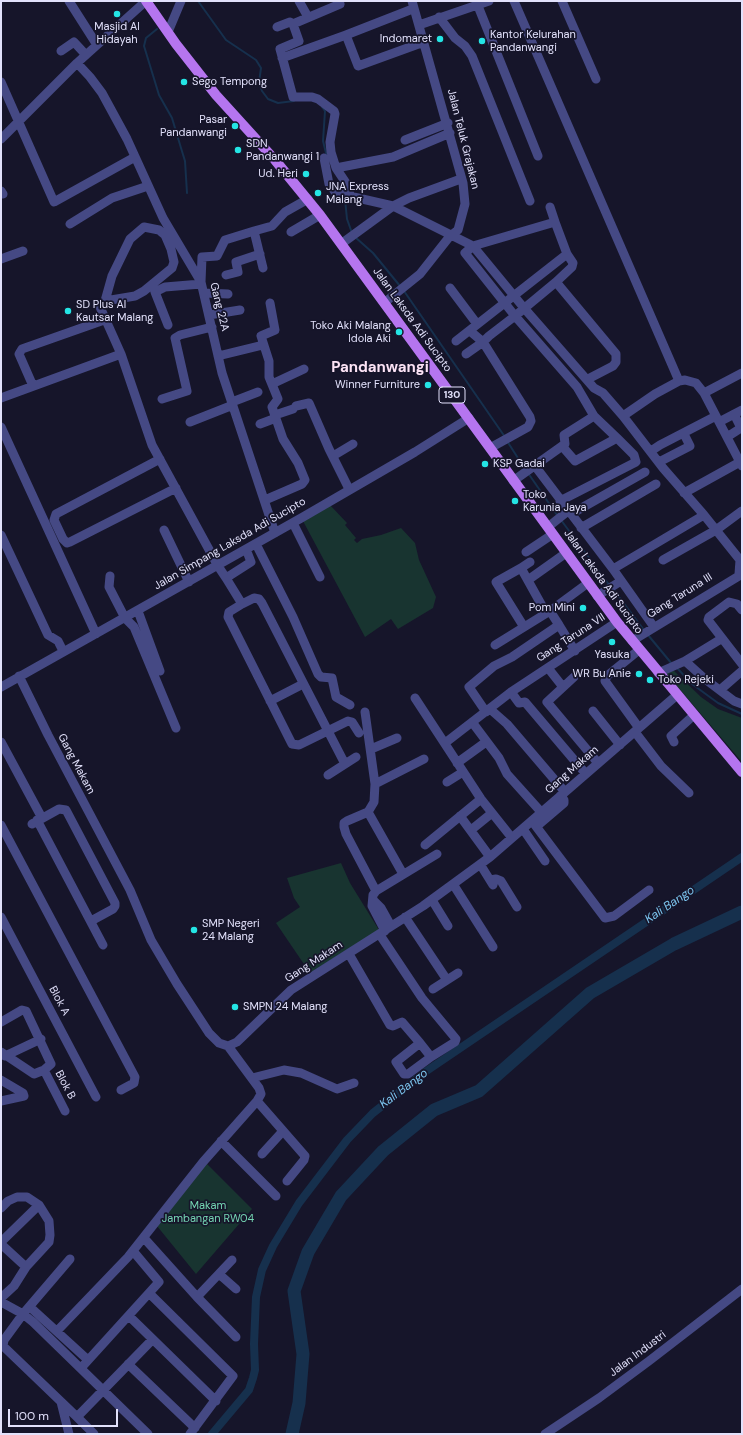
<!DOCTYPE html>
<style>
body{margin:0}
#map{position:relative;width:743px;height:1435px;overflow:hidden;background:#16152a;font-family:"DM Sans",sans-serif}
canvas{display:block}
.frame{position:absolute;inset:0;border:2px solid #e2e1fb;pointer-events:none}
.scale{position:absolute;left:8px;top:1409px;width:110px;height:18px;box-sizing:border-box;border:2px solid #e2e1fb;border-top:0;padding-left:5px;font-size:12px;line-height:14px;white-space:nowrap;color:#e2e1fb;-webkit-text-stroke:3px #16152a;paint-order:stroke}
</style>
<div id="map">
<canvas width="743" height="1435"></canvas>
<div class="frame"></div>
<div class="scale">100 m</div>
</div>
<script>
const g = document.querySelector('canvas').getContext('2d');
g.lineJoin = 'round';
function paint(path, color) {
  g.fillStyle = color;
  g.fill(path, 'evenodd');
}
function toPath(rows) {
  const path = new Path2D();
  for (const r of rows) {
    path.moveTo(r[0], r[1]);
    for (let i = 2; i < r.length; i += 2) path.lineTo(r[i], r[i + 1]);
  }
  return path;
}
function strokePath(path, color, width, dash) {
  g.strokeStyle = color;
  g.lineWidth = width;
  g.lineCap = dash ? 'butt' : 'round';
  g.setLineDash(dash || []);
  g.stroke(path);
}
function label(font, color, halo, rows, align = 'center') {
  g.font = font + ' "DM Sans",sans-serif';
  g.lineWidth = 3.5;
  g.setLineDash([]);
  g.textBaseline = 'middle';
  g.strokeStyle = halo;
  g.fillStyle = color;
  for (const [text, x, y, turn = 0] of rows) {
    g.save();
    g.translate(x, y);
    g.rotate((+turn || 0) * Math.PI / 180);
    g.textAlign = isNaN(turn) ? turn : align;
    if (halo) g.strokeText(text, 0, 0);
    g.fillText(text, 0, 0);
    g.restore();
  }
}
paint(toPath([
 [330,505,347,523,345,525,356,538,354,540,357,543,362,539,381,535,401,528,415,543,419,560,436,597,433,608,398,629,391,619,365,637,303,521],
 [672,669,701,697,718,709,742,718,742,762,665,672],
 [341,863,350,883,379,930,310,973,276,923,300,907,294,898,287,878],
 [206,1163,252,1209,196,1274,157,1226]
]), '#183430');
strokePath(toPath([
 [198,1,226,40,256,60,261,68,259,82,262,91,268,99,278,103,294,101],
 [157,29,146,38,144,46,159,95,172,118,181,148,185,161,187,193],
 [322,107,325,111,323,141,327,157],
 [345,199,347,219,352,233],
 [355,237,373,253,400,286],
 [404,291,505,437],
 [507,441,525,469],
 [528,473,557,515],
 [561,520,610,586],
 [613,589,644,630],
 [648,635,672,664],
 [677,668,692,684,718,703,742,714]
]), '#16304d', 2);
strokePath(toPath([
 [212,1434,249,1390,253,1378,255,1370,254,1344,256,1297,262,1270,273,1246,299,1203,347,1140,373,1113,425,1072,742,857]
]), '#16304d', 8);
strokePath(toPath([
 [292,1434,299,1403,303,1354,294,1291,308,1252,341,1196,383,1151,434,1110,479,1091,590,993,674,944,742,912]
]), '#16304d', 13);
strokePath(toPath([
 [69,1,97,45],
 [299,1,308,17],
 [339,1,340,4,293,24,299,41,280,49,293,97,312,97,318,99,334,111,335,114,330,142,331,152,336,168,346,183,351,197],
 [514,1,679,381],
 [562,1,596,79],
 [478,6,538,156],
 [439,17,455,38,465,46,472,56,530,201],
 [419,25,489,1],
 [277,27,290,22,293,24],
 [168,32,181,1],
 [346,35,410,10],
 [61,51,74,42,86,55],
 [282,58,346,35,358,66,424,42],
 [77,63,90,77,102,93,127,139,163,218,201,282,222,373,275,533],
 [1,82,54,202,135,157],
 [1,139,77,63,146,1],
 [405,140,448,123],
 [324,158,329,184,336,193,393,206,473,246,524,308,594,388,603,393,623,416,663,468,704,515,740,560,739,574],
 [336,168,393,157,450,133],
 [1,191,3,194],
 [550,207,555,222],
 [70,224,112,198,148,186],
 [291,232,320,215],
 [341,244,393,206,409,198,458,180],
 [1,259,23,251],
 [263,268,254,231,272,226,285,212,308,199],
 [226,275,238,272,236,262,260,254],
 [201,282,202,257,217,256,225,240,254,231],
 [556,282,616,354,616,362,613,366,588,379],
 [450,288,477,324],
 [204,293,228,294],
 [105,301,135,296,144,291,172,268,174,262,171,249,165,235,159,230,144,227,130,239,112,276,105,301,100,307,121,354,152,445,218,566,226,578],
 [384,303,420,274,450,236,458,230,465,204,463,183,412,1],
 [209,315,240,310],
 [168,325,155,292,165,287,201,284],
 [470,331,483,342,530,417,531,421,528,427,490,448],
 [456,341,567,254],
 [466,354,483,342,489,336,515,316,556,282,572,267,573,263,567,254,555,222,473,246,465,253,515,316,577,387,594,416,617,438],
 [218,356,263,345],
 [272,384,304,369],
 [33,386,19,354,22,349,107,319],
 [704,393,742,373],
 [1,398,121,354],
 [162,399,187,391,175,338,180,335,212,327],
 [232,402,258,392],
 [296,406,309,403,329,449,349,489],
 [275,415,293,409],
 [623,416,655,394,679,381,685,380,696,383,704,393,742,466],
 [190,422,233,405],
 [719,422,742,410],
 [260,424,276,418],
 [1,427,96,634],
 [727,437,741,428,734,414],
 [651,451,660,445,716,416],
 [333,456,353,444],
 [160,459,56,514,54,520,63,539,67,543,70,542,176,488],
 [659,462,690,446,684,434],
 [535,466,613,569,654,627],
 [513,481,565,444,564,435,594,416],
 [684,493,740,462],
 [265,500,302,484,305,480,298,463,283,439,272,407,278,399,269,377,269,361,261,336,275,330,270,303],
 [560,501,636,462,634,455,617,438,575,461,562,446],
 [571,514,645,472],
 [293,523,320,577],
 [548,527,568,511],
 [581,528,656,484],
 [164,530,189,582],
 [1,535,48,635,58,641,63,651],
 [256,544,293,617,318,674,321,677,332,678,336,697,350,705],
 [246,549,251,562,226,578,242,604,229,612,228,617,292,744,299,745,348,721,352,722,359,733],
 [526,552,553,534],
 [663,560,716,530,742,511],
 [521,568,530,562],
 [613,569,704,515],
 [110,576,109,587,125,618,134,627,176,728],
 [528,580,566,553],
 [597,596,621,581],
 [242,604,254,598,259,599,262,603,345,764],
 [742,610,737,604,729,602,709,617,708,620,742,664],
 [138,611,160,671],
 [559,625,550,611,588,583],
 [524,627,496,582,521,568,546,613],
 [632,641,742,574],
 [495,645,550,611],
 [685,661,705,679,734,701,742,704],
 [548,668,563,687],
 [658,673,685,661,721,639],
 [19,676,48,735,130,890,151,940,177,984,209,1033,219,1043,228,1046,237,1042,291,990,423,906,490,857,677,695],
 [574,677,547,702,598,763],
 [1,687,303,517,415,452,469,418],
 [720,690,742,671],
 [511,692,519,703,525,702,586,774],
 [415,698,481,799,512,838],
 [270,701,303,684],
 [490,709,507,724,565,792],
 [593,711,620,745],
 [365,712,375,784,374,802,368,812,347,821,344,823,344,827,346,834,376,891,373,895,372,906,385,931],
 [486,712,469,687,494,666,512,657,559,625,575,651],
 [472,722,499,758,507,774,542,813],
 [639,728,605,681,607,676,639,650],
 [635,732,661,766,689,793],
 [1,742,42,818],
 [674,742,671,736,694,715],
 [445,743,511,692,617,622],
 [371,749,397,738],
 [457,763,486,742],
 [328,775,356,757],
 [447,782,463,772],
 [375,784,424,759],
 [368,812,403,874],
 [460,816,490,857],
 [37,820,103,945],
 [532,821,605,918,614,916,649,890],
 [32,824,59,809,66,810,115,903,115,906,113,909,91,921],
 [1,825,135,1077,134,1083,121,1090],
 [537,826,564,803,564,800,560,796],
 [523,829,545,861],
 [471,830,492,813],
 [425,845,481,799],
 [480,864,493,885],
 [490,880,496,879,501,881,517,907],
 [453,884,493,947],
 [376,891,437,854],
 [373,900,381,908,391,926],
 [432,900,448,926],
 [1,917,96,1097],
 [405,917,447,980],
 [380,935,422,998,456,1039,455,1042,431,1057,420,1043],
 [349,954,390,1025,393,1026,402,1022,420,1043,396,1062,404,1074,408,1074,431,1057],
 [433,989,458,973],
 [1,1022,22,1010,26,1011,51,1064,44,1070,34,1074,1,1052],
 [228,1046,259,1088,261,1094,257,1101,305,1156,304,1160,287,1181],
 [5,1056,41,1039],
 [44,1070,65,1111],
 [252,1078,284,1070,301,1073,337,1089,354,1083],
 [1,1080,23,1093,24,1096,1,1101],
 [221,1141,276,1196],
 [262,1154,283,1131],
 [1,1208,8,1201,17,1197,27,1197,39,1205,49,1221,50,1235,49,1242,26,1267,14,1286,1,1298],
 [144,1238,197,1297,236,1337],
 [1,1242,39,1205],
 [1,1244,26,1267],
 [70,1259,23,1314,4,1340,3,1346,77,1417],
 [219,1274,236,1289],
 [150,1294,233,1376,190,1434],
 [197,1297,232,1260],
 [1,1302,23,1314,33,1322,148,1434],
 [30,1307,88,1360],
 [129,1316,216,1401],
 [57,1331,128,1257,203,1162,257,1101],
 [128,1364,195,1428],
 [81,1368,159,1282,133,1251],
 [61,1402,69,1434],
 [94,1434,77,1417,152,1340],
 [545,1434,599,1398,649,1361,742,1289]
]), '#454984', 9);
strokePath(toPath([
 [146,1,176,44,216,95,275,160,320,215,617,622,742,772]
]), '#b575ef', 10);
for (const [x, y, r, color] of [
 [117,14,4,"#24e5e5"],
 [440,39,4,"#24e5e5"],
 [482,41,4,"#24e5e5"],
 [184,82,4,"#24e5e5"],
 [235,126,4,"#24e5e5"],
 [238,150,4,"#24e5e5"],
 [306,174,4,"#24e5e5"],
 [318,193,4,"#24e5e5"],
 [68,311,4,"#24e5e5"],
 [399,332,4,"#24e5e5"],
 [428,385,4,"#24e5e5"],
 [485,464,4,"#24e5e5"],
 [515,501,4,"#24e5e5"],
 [583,608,4,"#24e5e5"],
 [612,642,4,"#24e5e5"],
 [639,674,4,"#24e5e5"],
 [650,680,4,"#24e5e5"],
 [194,930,4,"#24e5e5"],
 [235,1007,4,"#24e5e5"]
]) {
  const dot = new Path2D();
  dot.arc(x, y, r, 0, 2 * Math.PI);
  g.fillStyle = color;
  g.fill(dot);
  strokePath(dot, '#16152a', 1.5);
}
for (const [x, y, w] of [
 [452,395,26]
]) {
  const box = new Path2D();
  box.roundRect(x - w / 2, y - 8, w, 16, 3);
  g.fillStyle = '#16152a';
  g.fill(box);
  strokePath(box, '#e2e1fb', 1);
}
label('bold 10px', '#e2e1fb', null, [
 ["130",452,395]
]);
label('11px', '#e2e1fb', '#16152a', [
 ["Masjid Al",117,27,"center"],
 ["Hidayah",117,40,"center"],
 ["Kantor Kelurahan",490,35],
 ["Pandanwangi",490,48],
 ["Indomaret",432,39,"right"],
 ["Sego Tempong",192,82],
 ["Pasar",227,120,"right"],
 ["Pandanwangi",227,133,"right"],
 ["SDN",246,144],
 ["Pandanwangi 1",246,157],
 ["Ud. Heri",298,174,"right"],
 ["JNA Express",326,187],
 ["Malang",326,200],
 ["SD Plus Al",76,305],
 ["Kautsar Malang",76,318],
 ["Toko Aki Malang",391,326,"right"],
 ["Idola Aki",391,339,"right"],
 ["Winner Furniture",420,385,"right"],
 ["KSP Gadai",493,464],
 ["Toko",523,495],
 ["Karunia Jaya",523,508],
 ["Pom Mini",575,608,"right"],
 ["Yasuka",612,655,"center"],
 ["WR Bu Anie",631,674,"right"],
 ["Toko Rejeki",658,680],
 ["SMP Negeri",202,924],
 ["24 Malang",202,937],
 ["SMPN 24 Malang",243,1007]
], 'left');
label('11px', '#e2e1fb', '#16152a', [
 ["Jalan Teluk Grajakan",463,139,76],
 ["Gang 22A",219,307,76],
 ["Jalan Laksda Adi Sucipto",412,320,54],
 ["Jalan Simpang Laksda Adi Sucipto",230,544,-30],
 ["Jalan Laksda Adi Sucipto",603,582,54],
 ["Gang Taruna III",680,596,-32],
 ["Gang Taruna VII",571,638,-33],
 ["Gang Makam",76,764,62],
 ["Gang Makam",572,770,-41],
 ["Gang Makam",314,962,-33],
 ["Blok A",59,1001,62],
 ["Blok B",65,1085,62],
 ["Jalan Industri",638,1354,-37]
]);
label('11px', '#74d5b3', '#16152a', [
 ["Makam",208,1206],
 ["Jambangan RW04",208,1219]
]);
label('italic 12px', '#7cc5ef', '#16152a', [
 ["Kali Bango",670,905,-34],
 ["Kali Bango",404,1089,-37]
]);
label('bold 15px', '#fce3f5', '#16152a', [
 ["Pandanwangi",380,368]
]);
</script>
